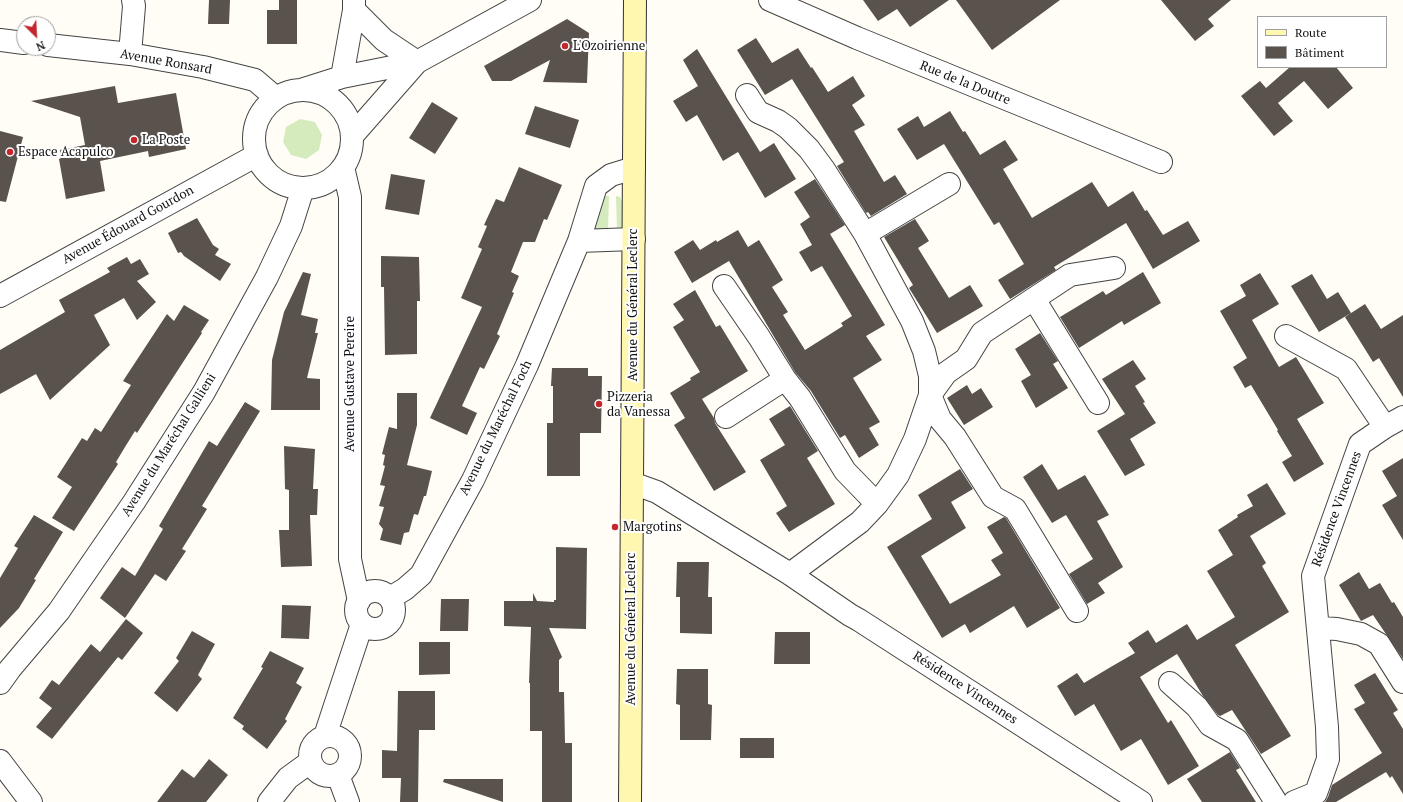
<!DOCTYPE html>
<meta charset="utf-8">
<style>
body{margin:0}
#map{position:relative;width:1403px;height:802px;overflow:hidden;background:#fffdf5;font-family:"PT Serif",serif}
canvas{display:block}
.legend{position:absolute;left:1257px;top:16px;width:130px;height:52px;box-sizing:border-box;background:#fff;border:1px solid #a0a0a0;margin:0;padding:5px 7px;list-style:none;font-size:12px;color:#111}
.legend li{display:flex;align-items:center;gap:8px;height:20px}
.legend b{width:20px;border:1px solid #a0a0a0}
.north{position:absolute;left:16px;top:16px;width:40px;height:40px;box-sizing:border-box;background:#fff;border:1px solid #a0a0a0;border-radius:50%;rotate:156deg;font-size:11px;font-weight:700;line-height:16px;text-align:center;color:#111}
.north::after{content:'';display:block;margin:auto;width:14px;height:18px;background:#c4262e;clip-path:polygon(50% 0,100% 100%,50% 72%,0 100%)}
</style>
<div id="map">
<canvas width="1403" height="802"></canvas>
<ul class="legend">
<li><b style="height:5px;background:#fff6b0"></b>Route</li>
<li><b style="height:11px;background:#5a524d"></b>Bâtiment</li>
</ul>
<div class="north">N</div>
</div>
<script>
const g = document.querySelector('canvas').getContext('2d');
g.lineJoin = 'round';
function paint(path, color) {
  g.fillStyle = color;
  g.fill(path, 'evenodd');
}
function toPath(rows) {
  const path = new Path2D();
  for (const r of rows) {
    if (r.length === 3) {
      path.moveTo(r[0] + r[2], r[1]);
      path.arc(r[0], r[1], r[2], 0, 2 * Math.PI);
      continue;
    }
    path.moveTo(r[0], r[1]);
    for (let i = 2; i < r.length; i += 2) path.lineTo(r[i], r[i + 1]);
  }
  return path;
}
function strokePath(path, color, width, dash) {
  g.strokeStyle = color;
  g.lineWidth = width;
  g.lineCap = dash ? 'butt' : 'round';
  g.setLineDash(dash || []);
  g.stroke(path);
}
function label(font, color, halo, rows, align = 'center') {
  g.font = font + ' "PT Serif",serif';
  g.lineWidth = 4;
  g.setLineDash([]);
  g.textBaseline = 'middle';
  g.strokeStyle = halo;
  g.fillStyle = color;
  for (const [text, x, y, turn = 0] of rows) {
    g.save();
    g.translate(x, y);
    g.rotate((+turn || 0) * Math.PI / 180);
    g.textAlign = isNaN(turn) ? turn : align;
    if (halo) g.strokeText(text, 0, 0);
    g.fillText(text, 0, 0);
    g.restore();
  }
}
paint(toPath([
 [300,119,315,122,322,135,319,150,306,159,291,155,283,142,286,127],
 [603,196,609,196,608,232,593,230],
 [616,196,620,197,623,204,623,228,617,232]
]), '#d5ebbd');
paint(toPath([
 [209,0,230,0,229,24,208,24],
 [279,0,297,0,297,44,267,44,267,10,279,10],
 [863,0,949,0,910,27,897,9,878,21],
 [956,0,1060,0,992,50],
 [1161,0,1231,0,1208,19,1214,26,1195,41],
 [567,19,589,33,587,83,543,82,550,60,511,81,492,81,484,66],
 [756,38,772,63,798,48,811,68,812,67,828,92,853,76,865,96,852,105,865,125,854,131,884,182,895,175,907,194,871,216,868,212,866,213,837,166,844,162,792,79,765,95,737,50],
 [697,49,760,152,774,143,796,179,765,198,738,152,723,161,697,115,686,122,673,101,698,86,683,60],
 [1290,67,1336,67,1353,88,1328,109,1304,81,1278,103,1293,121,1274,136,1241,96,1260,81,1266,88],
 [115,86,118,103,176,93,186,149,149,157,148,151,100,161,105,191,66,199,59,159,61,158,60,150,85,145,80,117,31,101],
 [432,102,458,118,435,154,409,138],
 [535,106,579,120,570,148,525,134],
 [950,111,963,132,965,131,980,155,1005,140,1018,160,1003,169,1032,218,1092,182,1108,207,1133,191,1145,211,1147,210,1163,235,1188,221,1200,241,1153,269,1126,223,1054,267,1056,270,1010,299,998,280,1024,264,999,222,994,225,944,144,917,160,897,129,918,116,924,127],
 [0,131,23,137,6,202,0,201],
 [519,167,562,185,547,220,544,219,535,242,523,242,511,272,519,276,512,292,514,293,497,334,500,336,484,369,480,367,462,406,477,413,467,435,430,418,482,307,461,298,482,249,478,247,487,226,484,225,496,199,504,202],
 [391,174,425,180,419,215,385,209],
 [815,179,845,225,830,234,885,325,866,336,882,360,853,378,880,422,869,428,879,445,859,458,845,435,840,438,811,391,795,372,729,261,692,283,674,252,693,240,700,250,716,240,717,242,738,230,748,247,759,240,783,280,772,287,788,312,783,315,805,350,843,326,841,323,852,316,822,266,811,272,799,252,812,245,800,224,810,217,794,192],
 [197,218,213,245,219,249,215,255,231,264,220,281,184,256,181,252,178,253,168,233],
 [915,219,929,241,918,248,949,298,970,285,983,306,937,333,909,288,913,285,884,237],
 [381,256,419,257,420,301,417,301,417,354,385,355,384,287,381,287],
 [127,257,131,264,140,259,149,274,137,281,156,302,137,320,124,298,94,315,110,345,50,400,36,374,0,394,0,350,65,312,59,300,110,272,107,268],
 [303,272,311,274,301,315,318,319,315,333,318,333,307,378,320,379,320,410,271,410,272,360,284,312],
 [1143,272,1161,303,1124,325,1122,321,1079,348,1060,317,1103,291,1106,295],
 [1260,273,1279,304,1252,320,1279,367,1296,357,1324,403,1297,419,1324,464,1294,482,1282,462,1292,456,1277,431,1278,430,1251,385,1245,388,1233,367,1247,358,1220,311,1246,296,1240,285],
 [1312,274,1327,299,1338,292,1351,313,1319,332,1291,286],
 [695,290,716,327,720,325,748,371,702,399,714,418,715,423,746,472,714,491,674,425,685,418,670,393,691,380,690,378,700,372,673,327,684,320,673,304],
 [1365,304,1381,329,1403,315,1403,397,1379,358,1373,362,1345,317],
 [184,305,209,320,201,332,202,333,137,433,135,431,125,447,116,462,118,464,74,531,52,518,72,487,57,477,82,438,87,441,95,428,101,432,131,385,123,381,167,314,174,321],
 [1040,333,1058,361,1053,364,1068,388,1036,408,1021,381,1031,375,1015,349],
 [1133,360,1146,379,1135,386,1145,402,1143,403,1156,423,1130,439,1145,465,1125,476,1097,431,1125,414,1102,379],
 [552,368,588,368,588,376,602,376,601,433,580,433,580,476,547,476,547,423,553,423,553,386,551,386],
 [967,385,972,394,981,388,993,407,964,425,947,398],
 [397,393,417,393,417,425,407,465,432,471,426,496,424,496,418,515,414,514,409,532,404,533,401,545,380,540,383,529,379,524,384,507,379,506,385,486,380,485,385,466,383,465,385,455,382,454,389,427,397,429],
 [245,402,260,411,202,506,207,509,182,549,186,551,166,581,155,574,125,618,100,598,122,567,135,576,163,529,159,526,209,441,217,446],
 [790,406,818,451,807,458,835,504,789,532,776,513,787,506,760,460,785,445,769,419],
 [284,446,315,449,313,489,318,489,317,515,310,515,312,566,281,567,279,530,289,530,289,490,285,489],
 [1403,458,1403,540,1382,505,1397,496,1382,471],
 [1042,464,1058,490,1085,475,1109,515,1097,521,1123,567,1098,583,1105,593,1087,604,1069,574,1093,559,1066,515,1052,523,1023,477],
 [960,469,973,489,951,502,966,528,921,556,950,604,1001,575,991,560,1003,553,987,527,1004,517,1006,518,1060,608,1027,628,1014,606,970,633,965,624,942,638,887,547,932,519,918,495],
 [1267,483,1286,514,1250,536,1266,563,1262,566,1289,612,1235,645,1291,736,1261,754,1232,710,1220,716,1218,715,1203,696,1177,654,1140,677,1168,723,1171,720,1199,766,1168,785,1141,739,1121,751,1094,704,1075,716,1057,686,1077,673,1084,683,1109,668,1135,653,1128,643,1148,630,1156,643,1187,624,1197,640,1235,617,1207,571,1233,555,1218,530,1238,517,1237,515,1253,506,1247,495],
 [34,515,63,532,34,579,36,580,19,608,0,628,0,578,18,548,14,546],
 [556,547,587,548,586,629,549,628,562,657,559,660,559,692,564,692,565,743,572,743,572,802,542,802,542,731,530,731,530,683,529,683,531,627,504,626,504,601,533,601,533,593,537,601,554,602,554,600,556,600],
 [677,562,709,562,708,597,712,597,712,634,680,633,680,597,676,597],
 [1359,572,1369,589,1380,583,1392,603,1394,602,1403,617,1403,659,1373,615,1361,621,1339,585],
 [441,599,469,599,468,631,440,631],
 [282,605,311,606,309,639,281,638],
 [126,619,143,633,122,660,118,657,52,739,36,727,52,708,39,698,52,680,59,685,91,644,100,652],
 [192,631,215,644,198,675,202,679,177,712,154,693,179,661,176,658],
 [775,632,810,632,810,664,774,664],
 [419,642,450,642,450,674,419,675],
 [270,651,304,668,296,683,302,687,285,719,287,721,267,749,242,729,244,726,233,718,263,668,261,667],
 [677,669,708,669,708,704,712,705,711,740,680,740,680,705,676,704],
 [1375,673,1398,710,1393,713,1403,729,1403,794,1392,776,1390,778,1386,772,1336,802,1325,802,1328,797,1332,785,1382,753,1354,709,1365,703,1354,685],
 [398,691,435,691,435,730,419,730,418,802,400,802,401,778,382,778,382,750,397,751],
 [740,738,774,738,774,758,740,758],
 [1230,752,1240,768,1236,770,1256,802,1202,802,1187,779],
 [209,759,228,775,206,802,157,802,182,769,194,778],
 [444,779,503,779,503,802,443,782]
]), '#5a524d');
const street = toPath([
 [770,0,857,38,1161,162],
 [354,10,384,40,417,62],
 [0,40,24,43],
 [48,45,130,54,203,67,255,80,276,98],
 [130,54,134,6,133,0],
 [342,77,354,10,354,0],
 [301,90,342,77,417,62,530,0],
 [303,139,49],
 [747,95,758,112,778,121,788,128,809,149,823,168,865,234,912,321,924,351,930,376,930,395,940,419,955,437,993,497,1015,509,1077,611],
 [352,136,417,62],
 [343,167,350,197,350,559,359,601],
 [865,234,949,184],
 [579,241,634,239],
 [724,286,759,337,785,379,800,398,845,471,877,504],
 [0,296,257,155],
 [1034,299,1098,403],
 [1286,336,1346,369,1385,427],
 [726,417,785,379],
 [632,483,657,492,790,574,850,615,859,620,1141,802],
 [790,574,860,522,877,504,898,475,915,439,930,395,946,373,966,359,982,333,1070,275,1114,268],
 [375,610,19],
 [390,598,405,589,421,575,473,480,527,365,579,241,596,186,611,175,634,168],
 [1319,628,1337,629,1361,634,1379,644,1403,682],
 [0,683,10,669,59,611,134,502,204,392,267,277,291,226,303,188],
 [1170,683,1197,707,1210,725,1237,740,1276,802],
 [330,756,20],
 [325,736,362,624],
 [0,761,31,802],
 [338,775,348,802],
 [269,802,288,778,310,762],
 [1294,802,1316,793,1328,759,1327,727,1313,576,1360,444,1385,427,1403,417]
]);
const secondary = toPath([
 [630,802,635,0]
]);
strokePath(street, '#444', 24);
strokePath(secondary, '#333', 24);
strokePath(street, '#fff', 22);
strokePath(secondary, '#fff6b0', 22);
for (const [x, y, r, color] of [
 [565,46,4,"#c4262e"],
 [134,140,4,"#c4262e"],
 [10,152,4,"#c4262e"],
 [599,404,4,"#c4262e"],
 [615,527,4,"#c4262e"]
]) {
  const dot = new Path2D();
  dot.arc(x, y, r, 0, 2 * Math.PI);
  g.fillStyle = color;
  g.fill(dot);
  strokePath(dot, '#fff', 1.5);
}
label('13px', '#111', '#fff', [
 ["L'Ozoirienne",573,46],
 ["La Poste",142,140],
 ["Espace Acapulco",18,152],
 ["Pizzeria",607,397],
 ["da Vanessa",607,412],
 ["Margotins",623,527]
], 'left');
label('13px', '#111', '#fff', [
 ["Avenue Ronsard",166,62,10],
 ["Rue de la Doutre",965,83,22],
 ["Avenue Édouard Gourdon",128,225,-29],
 ["Avenue du Général Leclerc",633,305,-90],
 ["Avenue Gustave Pereire",350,384,-90],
 ["Avenue du Maréchal Foch",496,428,-64],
 ["Avenue du Maréchal Gallieni",169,445,-58],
 ["Résidence Vincennes",1337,509,-70],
 ["Avenue du Général Leclerc",631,629,-90],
 ["Résidence Vincennes",965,688,33]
]);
</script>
